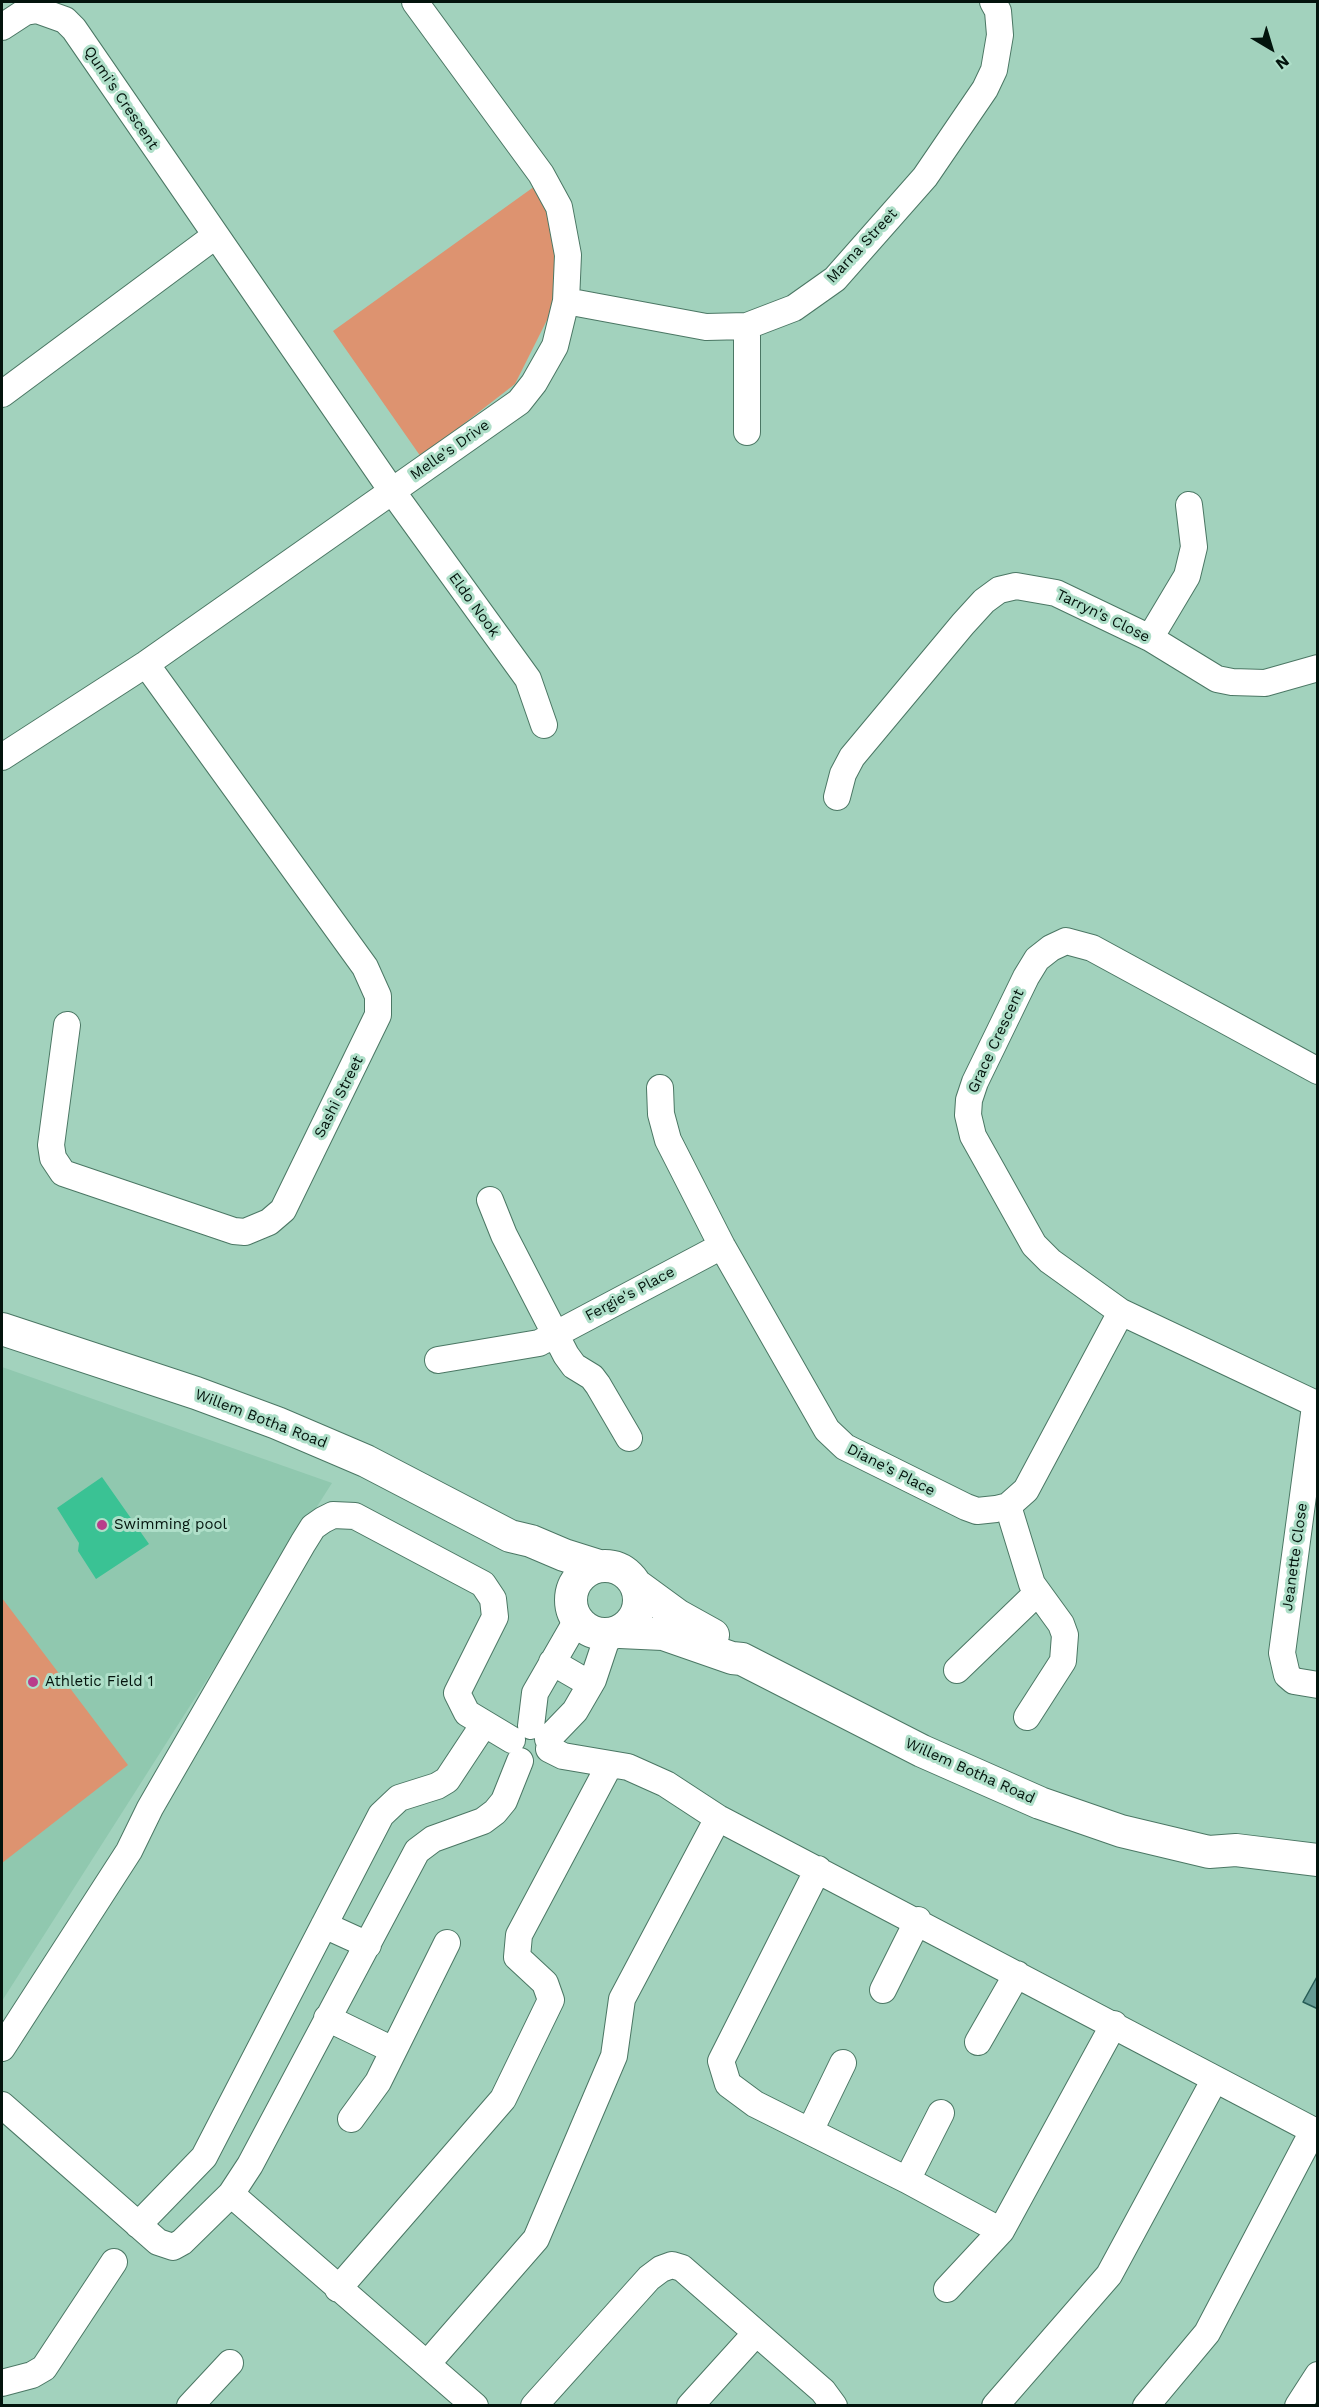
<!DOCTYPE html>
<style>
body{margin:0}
#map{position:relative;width:1319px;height:2407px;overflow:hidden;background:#a2d2bd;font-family:"Work Sans",sans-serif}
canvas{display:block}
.frame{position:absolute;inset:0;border:3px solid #03140d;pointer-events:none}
.north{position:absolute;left:1241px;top:18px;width:60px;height:60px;-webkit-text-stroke:4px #afdfc9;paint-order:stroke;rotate:142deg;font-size:16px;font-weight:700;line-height:24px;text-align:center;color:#03140d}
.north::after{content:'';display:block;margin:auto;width:21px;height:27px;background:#03140d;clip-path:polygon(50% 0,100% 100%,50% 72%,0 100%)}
</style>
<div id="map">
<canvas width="1319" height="2407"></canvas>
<div class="frame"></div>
<div class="north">N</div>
</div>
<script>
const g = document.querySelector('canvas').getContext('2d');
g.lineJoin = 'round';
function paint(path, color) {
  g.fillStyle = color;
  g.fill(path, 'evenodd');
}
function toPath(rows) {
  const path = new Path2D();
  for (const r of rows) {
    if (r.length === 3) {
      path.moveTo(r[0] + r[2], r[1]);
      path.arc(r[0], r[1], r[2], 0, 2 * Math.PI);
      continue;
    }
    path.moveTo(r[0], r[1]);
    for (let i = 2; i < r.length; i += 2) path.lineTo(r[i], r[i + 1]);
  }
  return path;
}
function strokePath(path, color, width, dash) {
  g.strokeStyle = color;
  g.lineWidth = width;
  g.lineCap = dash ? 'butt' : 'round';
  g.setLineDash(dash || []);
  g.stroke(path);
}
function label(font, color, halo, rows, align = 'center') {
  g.font = font + ' "Work Sans",sans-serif';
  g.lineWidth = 6;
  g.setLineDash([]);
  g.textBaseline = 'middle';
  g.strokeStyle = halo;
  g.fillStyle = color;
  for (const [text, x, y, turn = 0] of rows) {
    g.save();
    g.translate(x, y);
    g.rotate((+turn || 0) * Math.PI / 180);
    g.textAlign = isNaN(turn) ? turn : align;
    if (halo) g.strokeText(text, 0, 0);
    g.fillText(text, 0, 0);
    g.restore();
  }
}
paint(toPath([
 [2,1367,332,1483,2,2001]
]), '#90c8af');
paint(toPath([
 [549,176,557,300,515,384,421,457,333,331],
 [2,1598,128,1765,2,1863]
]), '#dd9370');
paint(toPath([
 [102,1477,149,1544,96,1579,78,1551,79,1543,57,1508]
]), '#3ac294');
const building = toPath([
 [1318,1975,1318,2009,1303,2002,1318,1975]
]);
paint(building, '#659b94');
strokePath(building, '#275c56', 1.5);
const minor = toPath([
 [2,27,25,12,37,10,65,20,74,29,392,491,528,679,544,725],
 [566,301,706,327,747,326,794,308,835,279,925,177,985,89,994,70,1000,35,998,11,993,2],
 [2,394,215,236],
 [747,432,747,326],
 [1150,638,1187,576,1194,547,1189,505],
 [2,757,146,664,519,402,534,383,555,346,566,301,568,255,559,207,541,174,415,2],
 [837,797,843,774,852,757,963,624,984,601,999,590,1016,586,1056,593,1150,638,1217,679,1232,682,1265,683,1318,668],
 [67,1025,51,1145,53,1158,63,1173,234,1231,245,1232,269,1222,283,1210,378,1015,378,996,365,967,146,664],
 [1318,1071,1092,948,1066,941,1051,948,1037,959,1026,977,975,1082,969,1100,968,1115,973,1136,1034,1245,1050,1261,1121,1312,1318,1405],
 [660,1088,661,1114,668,1140,722,1246,827,1430,845,1447,966,1507,977,1511,996,1509,1008,1506,1026,1490,1121,1312],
 [490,1200,504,1235,566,1355,574,1366,592,1377,598,1385,629,1438],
 [438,1360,539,1343,722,1246],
 [1315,1406,1282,1653,1287,1675,1294,1681,1318,1685],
 [1008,1506,1032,1584,1061,1624,1065,1635,1063,1661,1027,1717],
 [552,1662,590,1684],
 [957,1670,1037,1593],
 [531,1726,535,1693,577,1620],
 [548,1739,575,1711,593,1680,608,1635],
 [549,1749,563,1756,628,1767,666,1784,718,1818,1318,2133],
 [818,1869,721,2061,728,2084,755,2104,907,2180,1001,2231,1114,2024],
 [324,1925,368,1945],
 [883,1990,918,1920],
 [327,2018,393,2050],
 [978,2042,1017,1974],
 [2,2048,129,1851,150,1808,303,1543,313,1527,323,1520,333,1515,355,1516,483,1584,493,1599,495,1617,457,1693,467,1713,512,1740],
 [2,2105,158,2242,173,2247,182,2242,231,2194,250,2165,417,1851,433,1839,483,1821,495,1812,504,1801,520,1761],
 [351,2119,378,2082,447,1943],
 [810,2131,843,2063],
 [907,2180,941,2113],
 [231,2194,475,2406],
 [138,2225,204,2157,381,1815,399,1798,437,1786,447,1780,484,1724],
 [338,2289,503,2099,551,2000,545,1983,517,1957,519,1935,610,1764],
 [947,2289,1001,2231],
 [427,2364,536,2239,614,2056,622,1999,718,1818],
 [2,2383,32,2375,44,2368,114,2262],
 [190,2406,230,2363],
 [534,2406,649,2278,661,2269,672,2265,682,2268,823,2391,834,2406],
 [690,2406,756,2333],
 [995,2406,1109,2275,1215,2079],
 [1146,2406,1207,2333,1313,2131],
 [1298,2406,1318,2375]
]);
const tertiary = toPath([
 [2,1329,196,1393,277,1423,366,1461,510,1536,531,1541,564,1555,599,1566],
 [605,1600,34],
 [636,1585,677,1615,713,1635],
 [620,1632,663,1634,732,1658,742,1659,922,1751,1040,1803,1121,1831,1209,1852,1236,1850,1318,1860]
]);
strokePath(minor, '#4b7764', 28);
strokePath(tertiary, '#4b7764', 34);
strokePath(minor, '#fff', 26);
strokePath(tertiary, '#fff', 32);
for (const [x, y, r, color] of [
 [102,1525,6,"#b93c8b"],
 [33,1682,6,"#b93c8b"]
]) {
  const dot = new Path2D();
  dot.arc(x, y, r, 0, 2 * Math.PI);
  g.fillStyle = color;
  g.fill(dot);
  strokePath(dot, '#afdfc9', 2);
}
label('15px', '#03140d', '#afdfc9', [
 ["Qumi's Crescent",121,98,56],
 ["Marna Street",862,246,-47],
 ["Melle's Drive",450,450,-35],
 ["Eldo Nook",474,605,54],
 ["Tarryn's Close",1103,616,26],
 ["Grace Crescent",996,1041,-65],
 ["Sashi Street",339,1097,-63],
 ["Fergie's Place",630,1294,-28],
 ["Willem Botha Road",261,1419,21],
 ["Diane's Place",891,1470,27],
 ["Jeanette Close",1295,1557,-82],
 ["Willem Botha Road",970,1771,24]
]);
label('15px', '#03140d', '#afdfc9', [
 ["Swimming pool",114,1525],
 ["Athletic Field 1",45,1682]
], 'left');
</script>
